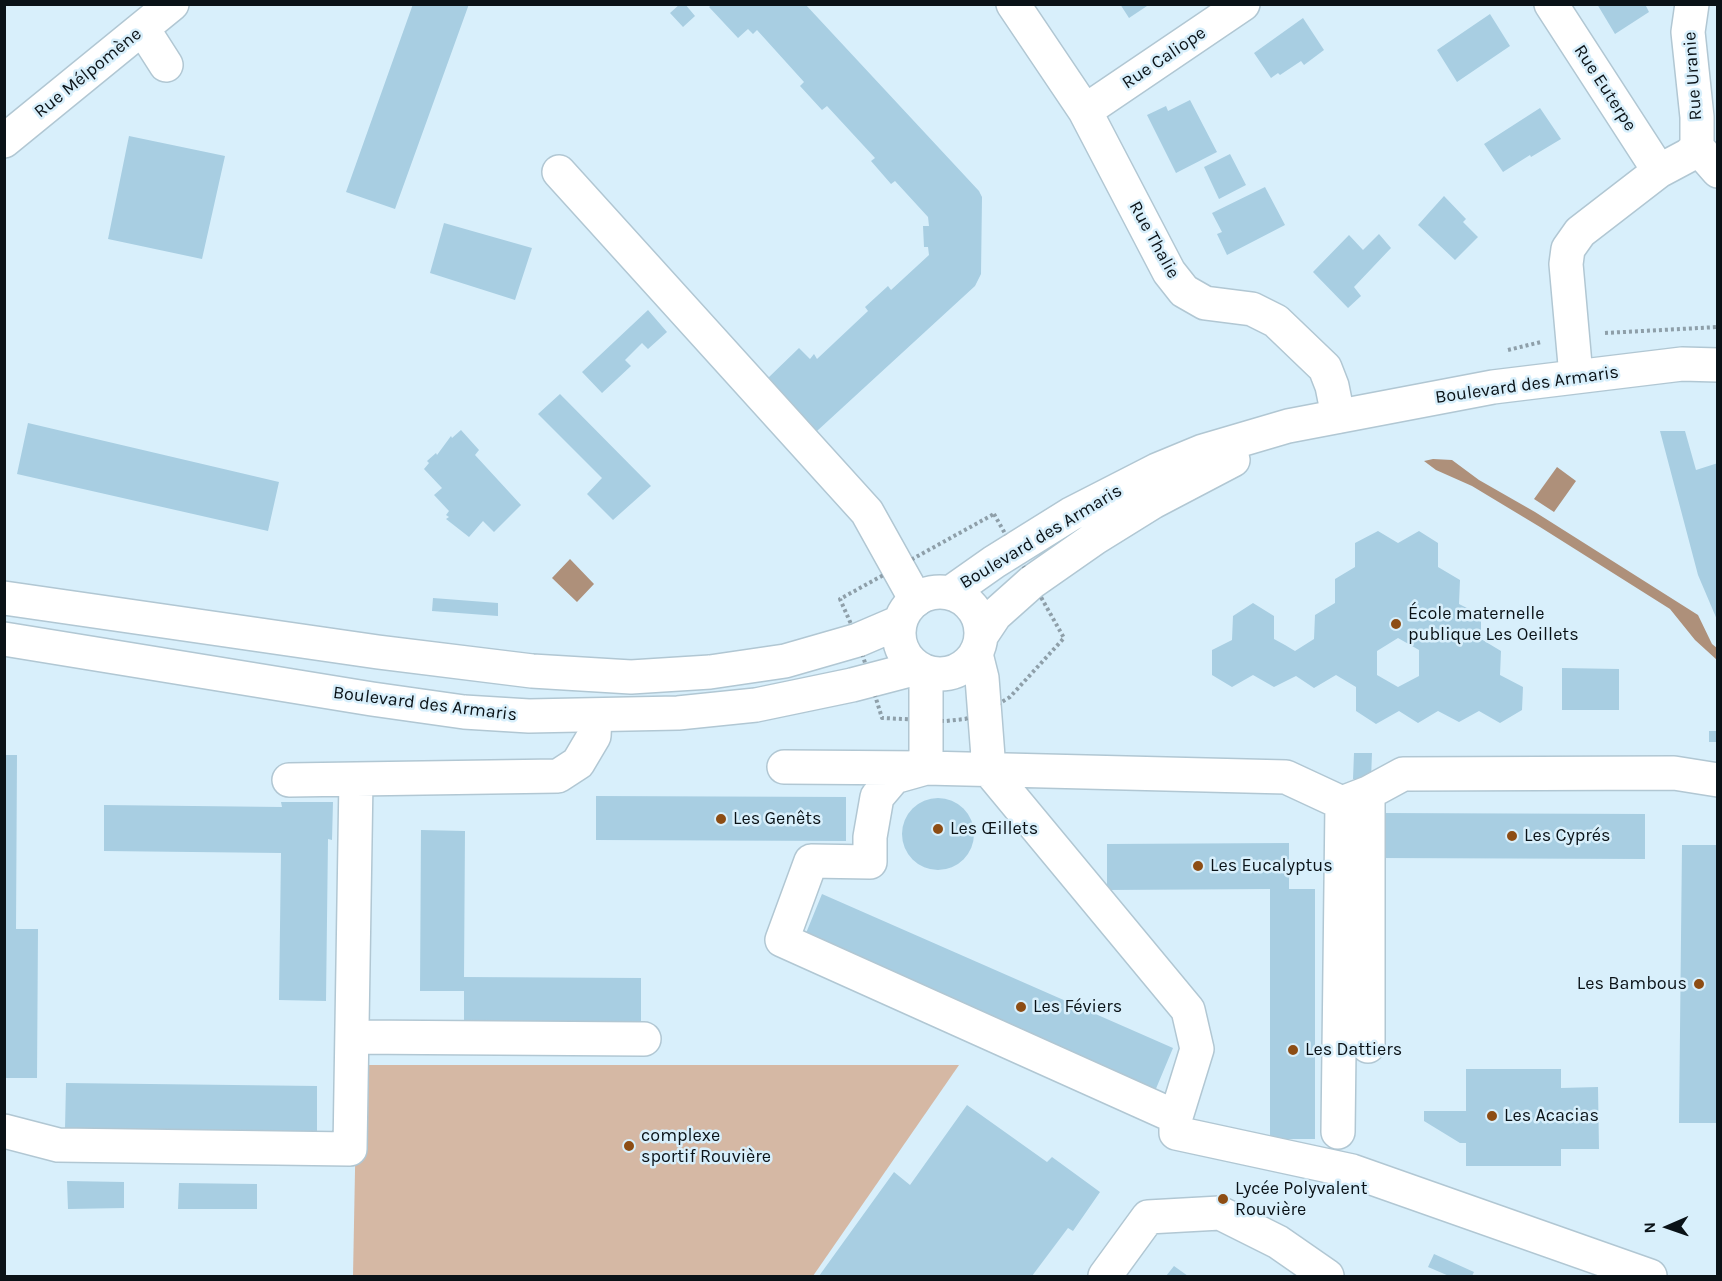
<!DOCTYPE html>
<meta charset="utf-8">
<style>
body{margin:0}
#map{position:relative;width:1722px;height:1281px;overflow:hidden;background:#d8effb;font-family:Karla,sans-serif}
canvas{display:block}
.frame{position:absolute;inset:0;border:6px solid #0a1217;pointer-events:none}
.north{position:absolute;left:1638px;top:1197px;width:60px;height:60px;-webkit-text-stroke:4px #d8effb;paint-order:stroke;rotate:268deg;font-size:16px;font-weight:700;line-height:24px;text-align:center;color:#0a1217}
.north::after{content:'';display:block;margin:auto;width:21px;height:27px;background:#0a1217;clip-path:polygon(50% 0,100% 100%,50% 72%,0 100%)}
</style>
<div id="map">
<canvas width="1722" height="1281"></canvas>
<div class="frame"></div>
<div class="north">N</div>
</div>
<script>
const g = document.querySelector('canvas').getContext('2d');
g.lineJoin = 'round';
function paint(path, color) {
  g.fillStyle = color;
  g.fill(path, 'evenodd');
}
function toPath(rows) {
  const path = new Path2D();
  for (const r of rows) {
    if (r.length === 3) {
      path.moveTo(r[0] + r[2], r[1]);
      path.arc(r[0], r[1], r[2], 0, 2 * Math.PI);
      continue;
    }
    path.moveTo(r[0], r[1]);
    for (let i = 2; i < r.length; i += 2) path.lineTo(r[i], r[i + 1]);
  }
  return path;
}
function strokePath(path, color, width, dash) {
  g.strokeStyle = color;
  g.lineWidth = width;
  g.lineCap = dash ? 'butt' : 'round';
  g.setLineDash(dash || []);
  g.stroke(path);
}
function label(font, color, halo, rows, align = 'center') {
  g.font = font + ' Karla,sans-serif';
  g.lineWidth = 5;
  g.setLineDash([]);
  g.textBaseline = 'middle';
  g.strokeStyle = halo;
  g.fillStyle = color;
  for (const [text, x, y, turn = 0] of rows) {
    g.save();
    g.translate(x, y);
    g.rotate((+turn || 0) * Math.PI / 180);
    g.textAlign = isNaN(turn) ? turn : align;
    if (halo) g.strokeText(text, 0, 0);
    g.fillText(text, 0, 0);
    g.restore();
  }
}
paint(toPath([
 [357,1065,959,1065,813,1276,353,1276]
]), '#d5b8a4');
paint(toPath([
 [1433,459,1452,460,1479,480,1535,512,1698,615,1712,644,1717,648,1717,660,1695,640,1670,609,1540,527,1472,486,1436,470,1424,461],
 [1557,467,1576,481,1554,512,1534,499],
 [570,559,594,584,577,602,552,578]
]), '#ae907a');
paint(toPath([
 [413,4,469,4,395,209,346,192],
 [680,4,685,4,695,16,683,27,670,13],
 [712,4,805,4,979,191,982,197,981,274,975,286,817,431,768,378,799,348,810,359,814,354,817,359,868,311,865,307,888,286,891,290,929,255,928,247,924,247,923,226,929,226,928,217,895,181,891,184,871,161,875,158,827,106,822,110,800,86,804,82,757,30,753,34,748,29,738,38,709,7],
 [1120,4,1150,4,1129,18],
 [1597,4,1645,4,1649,12,1615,34],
 [1490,14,1510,46,1457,82,1437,50],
 [1303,18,1324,50,1304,65,1301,61,1280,75,1278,73,1271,78,1254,53],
 [1190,100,1217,152,1176,173,1147,115,1166,106,1168,111],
 [1540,108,1561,139,1531,157,1530,155,1503,172,1484,144],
 [129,136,225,156,202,259,108,239],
 [1230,154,1246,185,1219,199,1204,167],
 [1265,187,1285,225,1227,255,1217,234,1222,232,1212,213],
 [1444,196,1466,219,1463,222,1478,237,1455,260,1418,225],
 [444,223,532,248,515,300,430,273],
 [1379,234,1391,248,1354,287,1361,296,1348,308,1313,272,1349,235,1363,250],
 [648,310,667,332,648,349,642,343,625,360,631,366,602,393,582,372],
 [560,394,651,486,613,520,587,494,602,478,538,414],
 [28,423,279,482,268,531,17,474],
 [461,430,479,450,475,455,521,505,494,532,483,521,469,537,446,519,449,517,446,515,449,511,434,495,442,488,424,469,429,463,427,461,436,453,437,455,451,436,452,438],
 [1660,431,1685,431,1696,470,1718,463,1718,622,1698,575],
 [1378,531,1398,543,1419,531,1438,543,1438,567,1460,580,1459,604,1481,615,1481,639,1501,651,1500,675,1523,687,1522,710,1500,723,1479,711,1459,722,1438,711,1418,723,1399,711,1376,724,1356,711,1356,687,1336,675,1314,688,1296,676,1274,687,1253,675,1232,687,1212,675,1212,650,1232,640,1233,616,1253,603,1274,616,1274,639,1285,645,1295,651,1314,639,1315,615,1335,603,1335,579,1355,567,1355,543],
 [1398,638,1419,650,1419,676,1398,687,1377,675,1377,651],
 [433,598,498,603,498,616,432,611],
 [1562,668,1619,669,1619,710,1562,710],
 [1709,731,1718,731,1718,742,1709,742],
 [1354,753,1372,753,1371,779,1353,779],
 [4,755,17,755,16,929,38,929,37,1078,4,1078],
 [596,796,846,797,846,841,596,840],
 [938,834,36],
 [281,802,333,802,332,840,328,839,326,1001,279,1000,281,853,104,851,104,805,282,807],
 [1379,813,1645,814,1645,859,1379,858],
 [421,830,465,831,464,977,641,978,641,1024,464,1022,464,991,420,991],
 [1289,843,1289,889,1315,889,1315,1139,1270,1139,1270,889,1107,890,1107,844],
 [1682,845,1718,845,1718,1123,1679,1123],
 [822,894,1173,1048,1155,1091,804,938],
 [1466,1069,1561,1069,1561,1088,1598,1087,1599,1149,1561,1149,1561,1166,1466,1166,1466,1143,1460,1143,1424,1121,1424,1111,1466,1111],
 [66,1083,317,1086,317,1132,65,1129],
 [967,1105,1047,1162,1052,1157,1100,1192,1073,1231,1068,1228,1032,1276,819,1276,894,1172,910,1185],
 [67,1181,124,1182,124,1208,68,1209],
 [179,1183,257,1184,257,1209,178,1209],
 [1434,1254,1474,1272,1472,1276,1449,1276,1428,1267],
 [1174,1266,1188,1276,1166,1276]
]), '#a8cee2');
const minor = toPath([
 [1013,4,1085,111,1169,272,1184,291,1205,303,1252,309,1276,321,1325,368,1332,386,1338,416],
 [1551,4,1659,171],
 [1692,4,1688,32,1697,117,1697,147],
 [143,29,166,65],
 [1085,111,1243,4],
 [4,141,172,4],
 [1697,147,1718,171],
 [559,172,867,512,916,600],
 [1576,376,1566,264,1568,249,1580,232,1659,171,1689,155,1697,147],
 [976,654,982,678,989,770,1188,1010,1197,1049,1176,1117],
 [784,767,926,768,1286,777,1342,803,1368,793,1403,774,1674,773,1718,780],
 [926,768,894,777,877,797,870,837,870,862,811,861,782,940,1176,1117,1176,1133,1352,1171,1650,1276],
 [926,768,926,672],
 [289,780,356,779],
 [352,1037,644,1039],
 [1368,1046,1368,793],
 [4,1131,58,1145,350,1149,356,779,558,776,578,763,594,736,595,716],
 [1338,1132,1342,803],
 [1105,1276,1148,1217,1220,1213,1278,1242,1327,1276]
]);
const major = toPath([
 [940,633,41],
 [950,593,994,562,1071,514,1157,470,1203,451,1288,426,1493,387,1682,364,1718,365],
 [4,598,378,652,532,671,631,677,710,672,785,661,858,640,900,622],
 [981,636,995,615,1032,582,1095,538,1153,502,1233,460],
 [4,639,372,699,464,712,529,716,678,713,756,705,852,685,917,668]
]);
strokePath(minor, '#b1c7d3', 36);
strokePath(major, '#b1c7d3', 36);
strokePath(toPath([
 [1605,333,1718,327],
 [1508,350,1541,342],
 [994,514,1064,638,1010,697,985,712,965,719,946,721,882,718,858,640,840,599,994,514]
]), '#8e9fa9', 4, [3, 3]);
strokePath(minor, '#fff', 33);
strokePath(major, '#fff', 33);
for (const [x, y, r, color] of [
 [1396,624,6,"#8d4d14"],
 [721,819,6,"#8d4d14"],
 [938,829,6,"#8d4d14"],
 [1512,836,6,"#8d4d14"],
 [1198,866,6,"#8d4d14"],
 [1699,984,6,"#8d4d14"],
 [1021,1007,6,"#8d4d14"],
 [1293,1050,6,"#8d4d14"],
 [1492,1116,6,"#8d4d14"],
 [629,1146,6,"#8d4d14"],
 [1223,1199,6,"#8d4d14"]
]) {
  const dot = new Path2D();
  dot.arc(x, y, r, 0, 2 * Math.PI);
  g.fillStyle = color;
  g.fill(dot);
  strokePath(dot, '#d8effb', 2);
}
label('18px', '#0a1217', '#d8effb', [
 ["Rue Caliope",1164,58,-34],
 ["Rue Mélpomène",88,73,-39],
 ["Rue Uranie",1693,76,-94],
 ["Rue Euterpe",1605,88,57],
 ["Rue Thalie",1154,240,61],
 ["Boulevard des Armaris",1527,385,-8],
 ["Boulevard des Armaris",1041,537,-31],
 ["Boulevard des Armaris",425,704,7]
]);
label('18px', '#0a1217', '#d8effb', [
 ["École maternelle",1408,614],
 ["publique Les Oeillets",1408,635],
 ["Les Genêts",733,819],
 ["Les Œillets",950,829],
 ["Les Cyprés",1524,836],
 ["Les Eucalyptus",1210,866],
 ["Les Bambous",1687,984,"right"],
 ["Les Féviers",1033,1007],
 ["Les Dattiers",1305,1050],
 ["Les Acacias",1504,1116],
 ["complexe",641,1136],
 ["sportif Rouvière",641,1157],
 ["Lycée Polyvalent",1235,1189],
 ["Rouvière",1235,1210]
], 'left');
</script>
